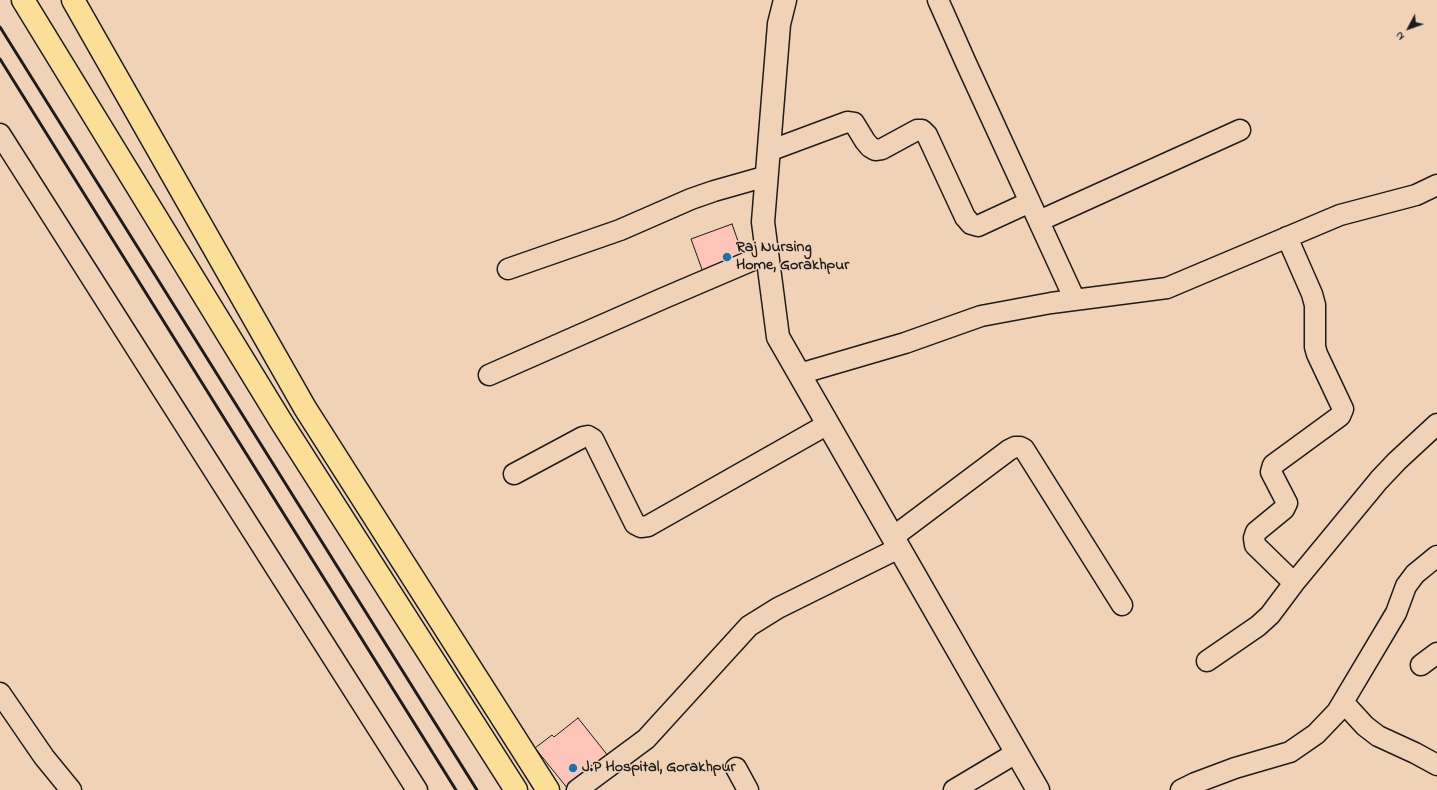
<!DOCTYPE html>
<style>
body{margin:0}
#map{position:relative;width:1437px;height:790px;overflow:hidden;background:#f0d3b6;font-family:"Indie Flower",sans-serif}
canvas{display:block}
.north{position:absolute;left:1389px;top:8px;width:40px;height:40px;-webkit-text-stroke:3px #f0d3b6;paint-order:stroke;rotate:229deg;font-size:11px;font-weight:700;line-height:16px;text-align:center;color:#1c1c1c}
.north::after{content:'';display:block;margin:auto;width:14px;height:18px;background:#1c1c1c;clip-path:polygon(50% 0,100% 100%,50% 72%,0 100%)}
</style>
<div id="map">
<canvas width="1437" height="790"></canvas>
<div class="north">N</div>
</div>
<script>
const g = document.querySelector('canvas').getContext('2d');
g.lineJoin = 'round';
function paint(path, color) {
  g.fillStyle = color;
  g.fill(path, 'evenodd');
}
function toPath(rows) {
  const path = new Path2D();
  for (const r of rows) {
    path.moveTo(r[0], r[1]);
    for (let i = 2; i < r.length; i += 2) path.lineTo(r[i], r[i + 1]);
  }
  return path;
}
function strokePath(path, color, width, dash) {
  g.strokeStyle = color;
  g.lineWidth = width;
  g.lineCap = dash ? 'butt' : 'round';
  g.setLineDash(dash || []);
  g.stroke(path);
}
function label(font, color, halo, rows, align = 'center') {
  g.font = font + ' "Indie Flower",sans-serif';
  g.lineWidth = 3;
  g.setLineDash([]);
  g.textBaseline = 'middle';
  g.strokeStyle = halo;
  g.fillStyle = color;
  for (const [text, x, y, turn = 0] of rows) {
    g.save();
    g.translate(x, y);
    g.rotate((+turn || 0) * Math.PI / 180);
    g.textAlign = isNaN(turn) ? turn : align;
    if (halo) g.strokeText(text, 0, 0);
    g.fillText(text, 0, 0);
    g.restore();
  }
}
const building = toPath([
 [732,224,745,261,704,275,691,239,732,224],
 [578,718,609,757,568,789,535,748,552,735,554,737,578,718]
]);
paint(building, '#fec3b9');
strokePath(building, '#1c1c1c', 1);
const minor = toPath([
 [938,0,966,63,1075,300],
 [0,134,417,790],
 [769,151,847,122,854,123,865,141,870,147,875,150,882,149,917,130,922,130,927,135,965,217,971,224,978,226,1030,202],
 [1039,221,1240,130],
 [1287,237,1312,294,1315,305,1315,347,1317,354,1343,409,1340,416,1273,465,1271,472,1287,503,1284,509,1256,532,1254,538,1255,545,1294,583],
 [508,269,620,230,691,199,714,191,767,176],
 [799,374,905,343,981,316,1051,303,1167,288,1340,215,1416,195,1437,185],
 [489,375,664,298,767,254],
 [514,474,583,437,588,436,593,439,635,524,641,527,648,526,828,424],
 [893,537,1009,450,1015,447,1020,447,1024,449,1122,605],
 [1207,661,1258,626,1270,615,1294,583,1379,480,1397,461,1437,424],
 [1421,665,1437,653],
 [0,693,44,757,71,790],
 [1343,702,1365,726,1378,736,1415,753,1437,765],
 [736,768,748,790],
 [577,790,646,739,749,626,778,608,899,548],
 [954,790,1016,753],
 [1181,790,1195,783,1235,768,1290,752,1316,734,1337,712,1343,702,1396,613,1406,586,1415,574,1437,556]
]);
const tertiary = toPath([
 [785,0,779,24,763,222,778,337,1038,790]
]);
const primary = toPath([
 [23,0,282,423,516,790],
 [73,0,305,408,548,790]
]);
strokePath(minor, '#1c1c1c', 23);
strokePath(tertiary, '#1c1c1c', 25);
strokePath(primary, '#1c1c1c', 25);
strokePath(minor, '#f0d3b6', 20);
strokePath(tertiary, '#f0d3b6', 22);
strokePath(primary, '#fbdf96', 22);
strokePath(toPath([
 [0,27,477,790],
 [0,59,456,790]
]), '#1c1c1c', 3);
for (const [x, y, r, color] of [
 [727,257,5,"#1f6fb2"],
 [573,768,5,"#1f6fb2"]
]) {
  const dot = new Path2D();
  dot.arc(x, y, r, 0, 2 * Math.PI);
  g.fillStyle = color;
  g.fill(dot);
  strokePath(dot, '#f0d3b6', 1.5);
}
label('bold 16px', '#1c1c1c', '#f0d3b6', [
 ["Raj Nursing",736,248],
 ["Home, Gorakhpur",736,266],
 ["J.P Hospital, Gorakhpur",582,768]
], 'left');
</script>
